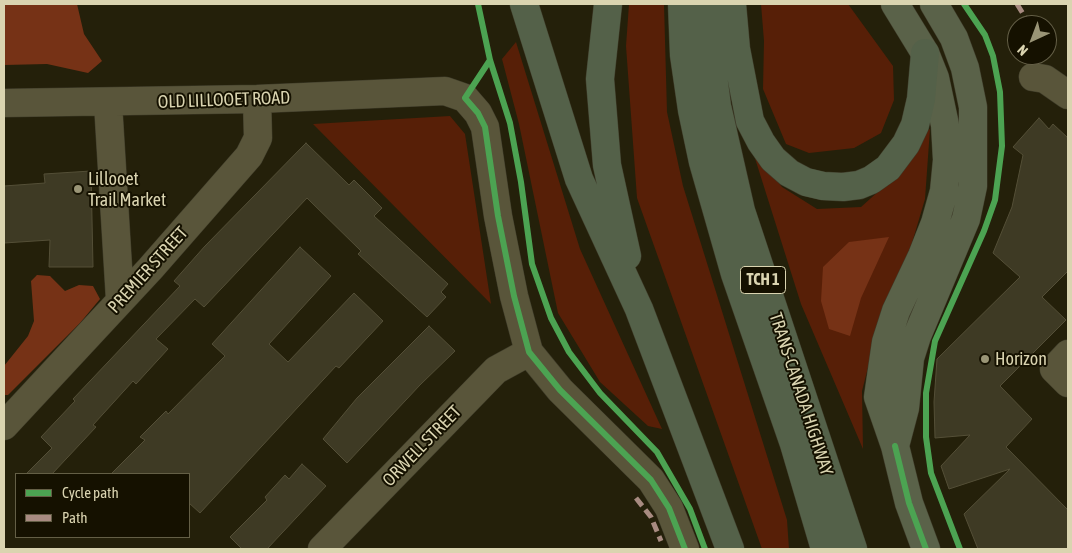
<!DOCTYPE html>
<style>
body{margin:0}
#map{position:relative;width:1072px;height:553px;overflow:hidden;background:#24200a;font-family:"Asap Condensed",sans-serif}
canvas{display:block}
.frame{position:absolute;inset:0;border:5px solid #dad4b0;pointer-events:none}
.legend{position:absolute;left:15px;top:473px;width:175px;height:65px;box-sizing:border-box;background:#151100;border:1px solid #645f46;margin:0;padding:6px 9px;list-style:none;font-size:15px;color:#dad4b0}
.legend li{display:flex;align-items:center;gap:10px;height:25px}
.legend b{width:25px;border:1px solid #645f46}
.north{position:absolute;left:1007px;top:15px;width:50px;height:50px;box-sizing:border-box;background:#151100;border:1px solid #645f46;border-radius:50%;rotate:223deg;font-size:14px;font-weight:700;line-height:20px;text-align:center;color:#dad4b0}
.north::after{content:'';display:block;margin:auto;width:18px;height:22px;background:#9a9576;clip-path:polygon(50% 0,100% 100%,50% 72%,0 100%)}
</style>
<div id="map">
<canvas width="1072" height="553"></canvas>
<div class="frame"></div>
<ul class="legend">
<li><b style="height:6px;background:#4ca352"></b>Cycle path</li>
<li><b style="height:6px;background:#a88b81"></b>Path</li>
</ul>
<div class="north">N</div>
</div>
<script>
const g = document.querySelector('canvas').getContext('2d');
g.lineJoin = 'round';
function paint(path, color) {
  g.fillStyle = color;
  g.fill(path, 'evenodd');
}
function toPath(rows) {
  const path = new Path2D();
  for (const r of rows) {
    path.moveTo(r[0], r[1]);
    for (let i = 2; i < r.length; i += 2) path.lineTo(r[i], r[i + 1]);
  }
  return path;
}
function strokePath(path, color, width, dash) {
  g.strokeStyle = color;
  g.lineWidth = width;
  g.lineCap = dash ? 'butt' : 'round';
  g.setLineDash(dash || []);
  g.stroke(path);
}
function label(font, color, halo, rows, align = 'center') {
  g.font = font + ' "Asap Condensed",sans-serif';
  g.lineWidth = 4;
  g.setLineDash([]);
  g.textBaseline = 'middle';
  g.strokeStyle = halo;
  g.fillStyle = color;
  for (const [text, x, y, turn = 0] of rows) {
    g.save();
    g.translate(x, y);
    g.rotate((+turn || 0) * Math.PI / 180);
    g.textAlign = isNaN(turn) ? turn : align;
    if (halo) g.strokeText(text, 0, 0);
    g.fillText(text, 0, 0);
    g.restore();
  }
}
paint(toPath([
 [629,4,664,4,667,112,683,186,787,520,789,549,762,549,637,198,626,46],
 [761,4,848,4,893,66,894,100,881,133,854,148,809,153,786,144,763,89,764,41],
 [516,42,580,249,662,429,648,426,600,382,558,313,519,124,502,59],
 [450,116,465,134,491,304,313,124],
 [930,129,925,199,912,243,873,348,862,391,863,449,801,304,753,152,782,187,817,209,861,207,890,181,918,138]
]), '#571f07');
paint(toPath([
 [4,4,77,4,84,34,102,61,88,73,47,64,4,65],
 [889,237,861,298,850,336,829,329,821,301,823,267,849,242],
 [37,275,50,276,65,291,79,285,93,286,100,299,80,323,8,395,4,395,4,366,28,336,34,321,31,281]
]), '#763216');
const building = toPath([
 [1039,118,1049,129,1053,124,1068,138,1068,271,1042,297,1066,320,1000,386,1032,419,1006,447,1068,510,1068,549,978,549,964,514,1010,469,949,489,941,466,970,435,935,438,934,402,937,359,1020,277,993,253,1012,207,1023,155,1013,147,1039,118],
 [306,143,349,185,354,180,382,208,374,216,448,284,441,292,446,297,427,317,358,254,361,251,307,198,204,307,195,299,156,339,168,349,136,384,133,381,93,425,96,427,52,474,26,474,52,448,41,437,75,401,73,399,180,286,174,281,205,246,306,143],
 [91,171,93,267,49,267,50,240,4,243,4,186,45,183,44,174,91,171],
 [300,247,331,276,269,344,288,362,354,293,383,321,339,368,336,366,200,513,189,503,189,474,111,474,145,440,140,437,166,411,168,414,225,356,212,344,300,247],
 [429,326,455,351,420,385,347,463,323,439,357,398,429,326],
 [302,464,326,486,267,549,242,549,230,537,267,500,265,497,285,475,289,479,302,464]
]);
paint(building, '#3e3a24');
strokePath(building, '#544f37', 1);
const minor = toPath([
 [1033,77,1045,79,1068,95],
 [4,103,257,99,445,91,465,98,478,113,485,127,498,216,514,296,529,352,560,390,651,480,669,508,685,549],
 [108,103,120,300],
 [1068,354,1054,369,1068,383],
 [4,426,150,269,249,156,258,138,257,99],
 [322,549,496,370,529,352]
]);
const major = toPath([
 [895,4,925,53,935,78,945,125,947,160,944,191,935,223,922,256,896,311,886,342,878,397,895,446,909,503,926,549],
 [895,446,905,408,910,358,917,336,966,219,973,186,973,107,965,68,954,38,934,4]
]);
const highway = toPath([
 [524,4,579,179,639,309,730,549],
 [608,4,600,79,607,165,627,256],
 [682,4,684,55,692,110,703,162,735,274,794,444,825,549],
 [707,4,710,52,717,106,741,211,853,549],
 [732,4,736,49,750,121,761,142,773,159,789,173,806,182,823,186,843,187,859,185,871,180,888,168,906,144,915,125,921,99,925,53]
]);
strokePath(minor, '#3f3c2a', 29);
strokePath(major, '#3f3c2a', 29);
strokePath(highway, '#3f3c2a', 29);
strokePath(minor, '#59553a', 28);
strokePath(major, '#5a6249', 28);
strokePath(highway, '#546149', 28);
strokePath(toPath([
 [1017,4,1030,25],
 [636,498,651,517,661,541]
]), '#a88b81', 5, [10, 5]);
strokePath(toPath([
 [478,4,490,60,510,123,521,182,532,264,551,318,569,352,600,393,657,452,690,509,705,549],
 [490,60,465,98,478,113,485,127,498,216,514,296,529,352,560,390,651,480,669,508,685,549],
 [895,446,909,503,926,549],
 [960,549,931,473,926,437,926,393,935,341,984,231,995,200,1002,146,1000,92,993,56,985,35,964,4]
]), '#4ca352', 6);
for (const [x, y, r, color] of [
 [78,189,5,"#9a9576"],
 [985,359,5,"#9a9576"]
]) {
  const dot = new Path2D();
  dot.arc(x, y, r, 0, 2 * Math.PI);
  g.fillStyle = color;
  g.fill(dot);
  strokePath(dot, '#151100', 2);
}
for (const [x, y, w] of [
 [763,280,45]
]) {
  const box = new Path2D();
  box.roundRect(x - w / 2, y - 13.5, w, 27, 4);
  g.fillStyle = '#151100';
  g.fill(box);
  strokePath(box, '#dad4b0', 1);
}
label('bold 16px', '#dad4b0', null, [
 ["TCH 1",763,280]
]);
label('18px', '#dad4b0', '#151100', [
 ["OLD LILLOOET ROAD",224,100,-2],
 ["PREMIER STREET",148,270,-48],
 ["TRANS-CANADA HIGHWAY",801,394,72],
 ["ORWELL STREET",422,446,-46]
]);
label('18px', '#dad4b0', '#151100', [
 ["Lillooet",88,179],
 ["Trail Market",88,200],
 ["Horizon",995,359]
], 'left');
</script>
